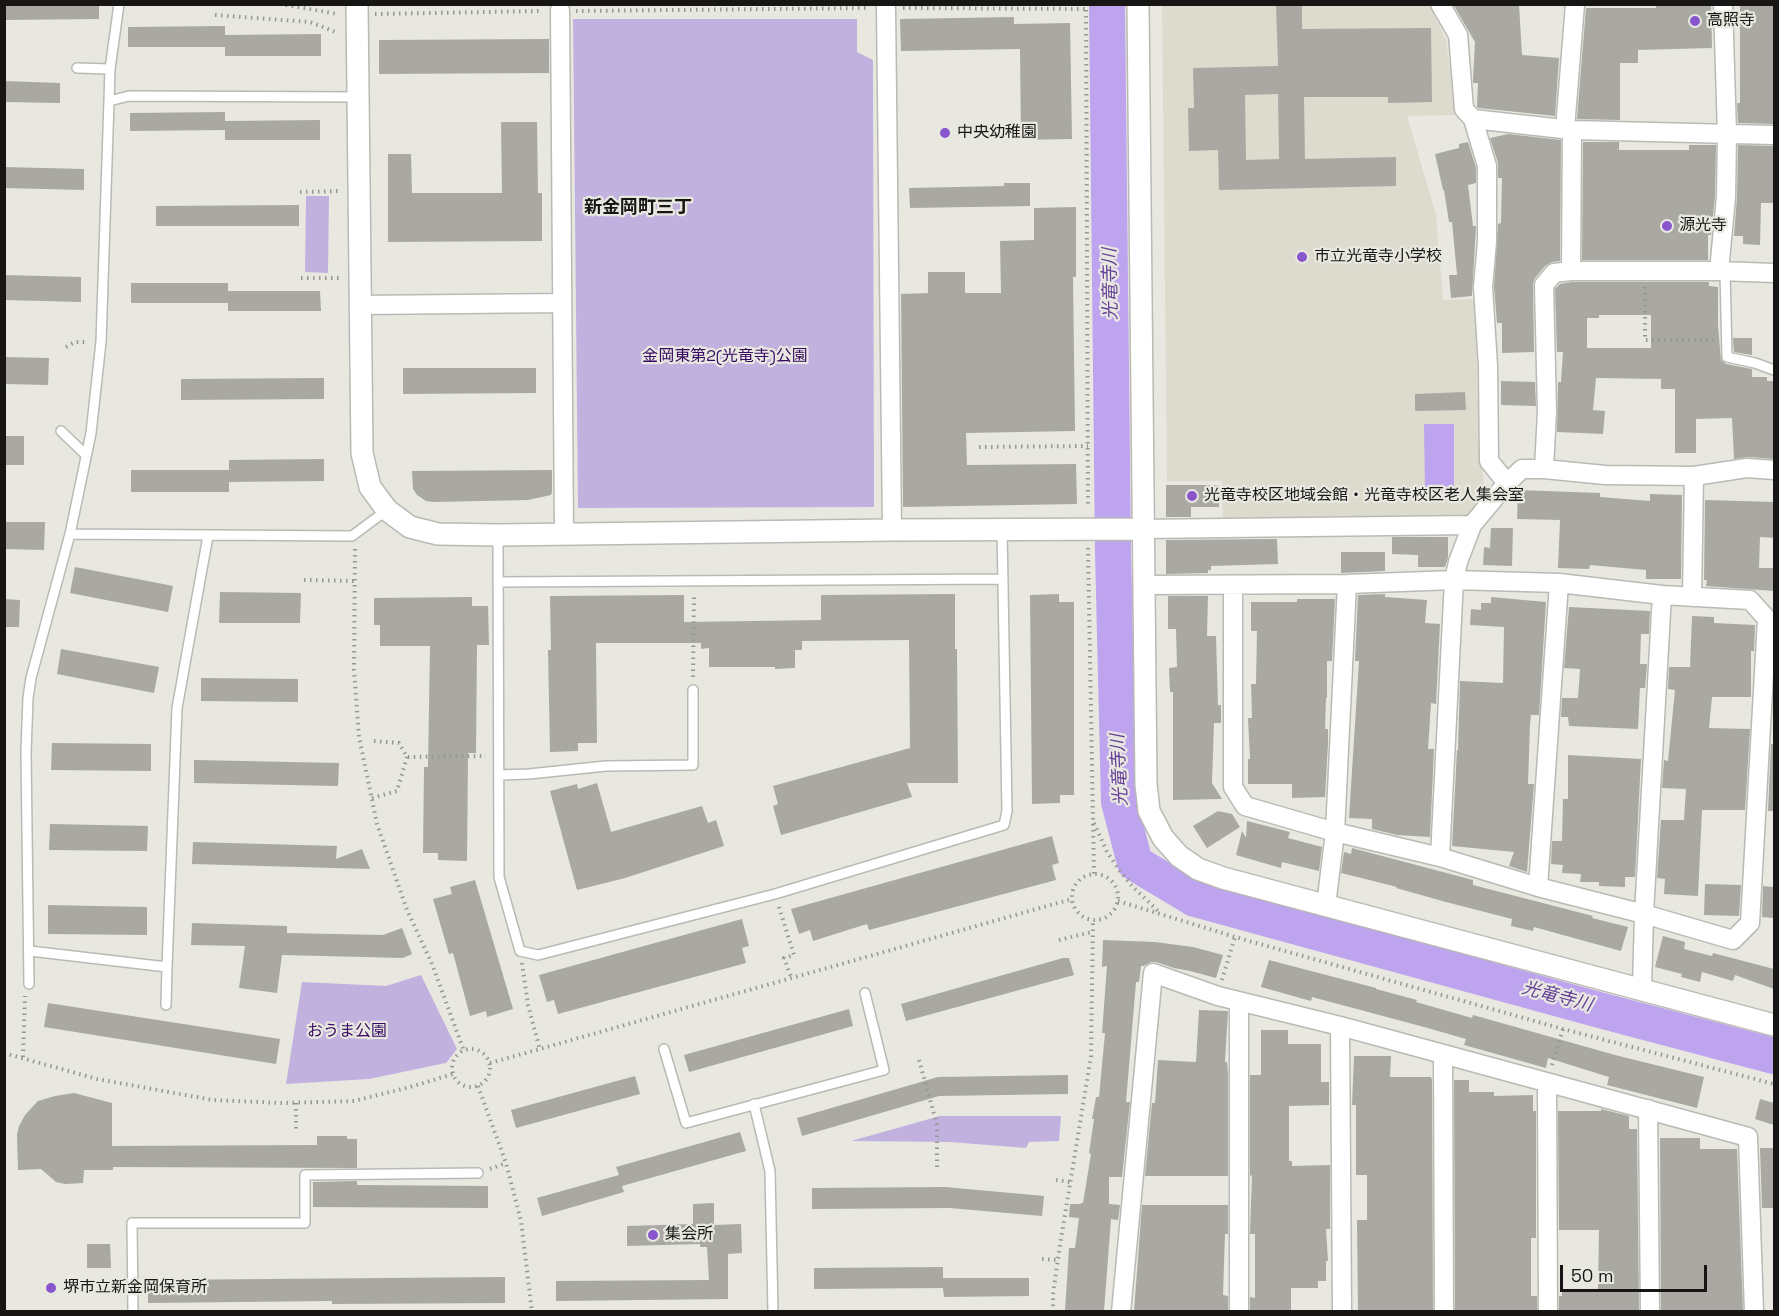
<!DOCTYPE html>
<meta charset="utf-8">
<style>
body{margin:0}
#map{position:relative;width:1779px;height:1316px;overflow:hidden;background:#e8e8e1;font-family:"Space Grotesk",sans-serif}
canvas{display:block}
.frame{position:absolute;inset:0;border:6px solid #171614;pointer-events:none}
.scale{position:absolute;left:1560px;top:1265px;width:147px;height:27px;box-sizing:border-box;border:3px solid #171614;border-top:0;padding-left:8px;font-size:18px;line-height:21px;white-space:nowrap;color:#171614;-webkit-text-stroke:4px #e8e8e1;paint-order:stroke}
</style>
<div id="map">
<canvas width="1779" height="1316"></canvas>
<div class="frame"></div>
<div class="scale">50 m</div>
</div>
<script>
const g = document.querySelector('canvas').getContext('2d');
g.lineJoin = 'round';
function paint(path, color) {
  g.fillStyle = color;
  g.fill(path, 'evenodd');
}
function toPath(rows) {
  const path = new Path2D();
  for (const r of rows) {
    if (r.length === 3) {
      path.moveTo(r[0] + r[2], r[1]);
      path.arc(r[0], r[1], r[2], 0, 2 * Math.PI);
      continue;
    }
    path.moveTo(r[0], r[1]);
    for (let i = 2; i < r.length; i += 2) path.lineTo(r[i], r[i + 1]);
  }
  return path;
}
function strokePath(path, color, width, dash) {
  g.strokeStyle = color;
  g.lineWidth = width;
  g.lineCap = dash ? 'butt' : 'round';
  g.setLineDash(dash || []);
  g.stroke(path);
}
function label(font, color, halo, rows, align = 'center') {
  g.font = font + ' "Space Grotesk","Noto Sans JP",sans-serif';
  g.lineWidth = 4.5;
  g.setLineDash([]);
  g.textBaseline = 'middle';
  g.strokeStyle = halo;
  g.fillStyle = color;
  for (const [text, x, y, turn = 0] of rows) {
    g.save();
    g.translate(x, y);
    g.rotate((+turn || 0) * Math.PI / 180);
    g.textAlign = isNaN(turn) ? turn : align;
    if (halo) g.strokeText(text, 0, 0);
    g.fillText(text, 0, 0);
    g.restore();
  }
}
paint(toPath([
 [1162,5,1429,5,1446,40,1456,115,1407,116,1436,215,1443,300,1475,299,1479,442,1486,500,1471,515,1223,518,1222,481,1167,481]
]), '#dcdbcd');
paint(toPath([
 [573,19,857,19,857,52,873,60,874,507,578,508],
 [306,196,329,196,328,273,305,272],
 [421,975,457,1049,446,1063,369,1079,286,1084,302,982,386,986],
 [940,1116,1061,1116,1059,1141,1029,1142,1026,1148,950,1142,851,1141]
]), '#c0b1df');
paint(toPath([
 [1424,424,1454,424,1454,492,1425,492]
]), '#bea3ee');
strokePath(toPath([
 [1107,4,1113,552,1119,802,1135,863,1195,899,1603,1011,1774,1056]
]), '#bea3ee', 36);
paint(toPath([
 [4,4,99,4,99,19,4,20],
 [1276,4,1302,4,1302,29,1431,28,1432,102,1388,103,1388,97,1304,97,1305,159,1396,157,1396,186,1219,190,1218,150,1189,151,1188,108,1194,108,1193,68,1278,66],
 [1278,94,1279,159,1246,160,1245,95],
 [1453,4,1519,4,1522,55,1559,58,1555,116,1479,108,1477,107,1478,83,1473,83,1473,79,1475,42],
 [1656,4,1711,4,1712,48,1638,50,1638,63,1620,63,1620,120,1577,119,1586,8,1656,8],
 [1740,4,1774,4,1774,124,1738,123,1737,103,1740,103],
 [1014,17,1014,24,1070,23,1072,139,1021,140,1020,49,901,51,900,19],
 [225,26,225,35,321,34,321,56,225,56,225,47,128,47,128,27],
 [549,39,549,73,379,74,379,40],
 [4,81,60,83,60,103,4,102],
 [225,112,225,121,320,120,320,140,225,140,225,130,130,131,130,113],
 [501,122,537,122,538,193,542,193,542,241,388,242,388,154,411,154,412,193,502,193],
 [1508,134,1561,140,1560,261,1552,262,1545,266,1535,278,1533,284,1534,352,1502,353,1502,323,1497,323,1494,287,1498,224,1501,223,1502,178,1498,178,1498,163,1490,138],
 [1468,142,1476,168,1476,183,1468,185,1473,226,1476,226,1472,296,1451,298,1449,275,1457,275,1452,222,1449,222,1444,190,1443,190,1435,154,1459,148,1459,144],
 [1583,142,1619,142,1619,150,1689,150,1689,145,1716,145,1715,196,1711,235,1708,235,1708,260,1582,260],
 [1738,145,1774,146,1774,203,1761,203,1760,245,1743,244,1743,236,1734,236,1737,197],
 [4,167,84,169,84,190,4,188],
 [1004,183,1030,183,1030,206,910,208,909,188,1004,186],
 [299,205,299,226,156,226,156,206],
 [1076,207,1076,277,1073,277,1075,431,966,433,967,465,1076,464,1077,504,903,507,901,294,928,293,928,272,965,272,965,293,1001,293,1000,241,1034,240,1034,208],
 [4,275,81,277,81,302,4,300],
 [1572,282,1709,282,1709,286,1718,287,1718,325,1721,360,1726,364,1752,369,1752,377,1767,377,1767,381,1774,381,1774,459,1748,457,1734,459,1732,418,1696,419,1696,453,1675,453,1675,389,1661,389,1661,379,1596,378,1593,410,1605,411,1603,434,1557,432,1558,382,1561,382,1563,352,1557,352,1555,289,1560,284],
 [1599,315,1651,315,1651,348,1587,348,1587,318,1599,318],
 [131,283,228,283,228,303,131,303],
 [228,291,320,291,321,311,228,311],
 [1733,338,1752,338,1752,355,1734,352],
 [4,357,49,358,48,385,4,384],
 [403,368,536,368,536,393,403,394],
 [324,378,324,399,181,400,181,379],
 [1501,381,1535,382,1536,406,1501,405],
 [1465,392,1466,410,1415,411,1415,394],
 [4,436,24,436,24,465,4,465],
 [324,459,324,481,229,482,229,492,131,492,131,470,229,470,229,460],
 [552,470,552,492,551,495,528,500,433,502,426,501,417,495,413,489,412,471],
 [1166,485,1219,485,1219,507,1191,507,1191,517,1166,517],
 [1518,490,1600,493,1600,497,1650,501,1650,494,1682,495,1681,579,1646,579,1646,570,1590,565,1589,569,1558,568,1560,520,1517,519],
 [1705,500,1774,502,1774,538,1760,537,1759,568,1774,568,1774,591,1706,586,1707,580,1704,580],
 [4,522,45,522,44,550,4,549],
 [1491,528,1513,528,1512,566,1483,565,1484,547,1490,548],
 [1392,537,1448,537,1448,558,1445,567,1418,567,1418,555,1392,554],
 [1277,539,1278,564,1211,566,1211,570,1208,570,1208,573,1166,574,1166,540],
 [1341,552,1385,552,1385,571,1341,573],
 [75,567,173,586,168,612,70,593],
 [220,592,301,593,300,623,219,623],
 [955,594,955,649,957,649,958,783,907,783,912,797,781,835,773,806,778,804,773,786,910,748,909,640,802,641,802,650,795,650,795,668,775,669,775,667,709,667,709,648,701,649,701,643,596,643,597,743,578,743,578,751,550,752,548,650,551,650,550,596,684,595,684,622,821,620,821,595],
 [1059,594,1059,602,1074,602,1074,795,1060,795,1060,803,1032,804,1030,595],
 [1385,594,1385,597,1427,600,1425,623,1440,624,1436,704,1431,703,1428,749,1434,749,1430,837,1397,835,1372,829,1372,819,1349,818,1359,661,1355,661,1358,595],
 [1168,596,1208,596,1207,636,1216,636,1218,705,1221,705,1221,723,1214,723,1212,783,1222,799,1173,800,1173,692,1170,692,1169,668,1177,667,1176,629,1168,629],
 [472,597,472,606,488,606,489,645,477,645,476,753,468,753,467,861,438,860,438,853,423,853,424,767,428,767,430,646,380,646,380,625,374,625,374,598],
 [1491,597,1546,602,1539,715,1531,715,1530,724,1528,784,1534,784,1527,872,1509,866,1514,852,1452,846,1457,750,1458,750,1460,681,1503,683,1504,627,1470,625,1471,609,1481,610,1481,603,1491,603],
 [4,599,20,600,19,627,4,627],
 [1297,599,1335,599,1332,661,1327,661,1327,698,1326,698,1325,729,1328,729,1328,743,1325,797,1292,798,1292,784,1248,784,1248,759,1250,759,1248,718,1252,718,1251,684,1256,684,1257,631,1251,631,1251,602,1297,602],
 [1569,607,1650,611,1649,634,1641,634,1640,664,1647,664,1645,688,1640,688,1638,729,1569,726,1568,717,1561,717,1562,698,1578,698,1580,669,1564,668],
 [1692,616,1714,617,1714,623,1755,625,1754,651,1751,651,1751,697,1712,697,1709,728,1750,729,1745,810,1702,810,1698,896,1664,894,1665,879,1657,878,1661,820,1684,820,1686,789,1662,788,1664,760,1668,761,1675,690,1668,689,1669,667,1690,667],
 [61,649,159,667,154,693,57,674],
 [201,678,298,679,298,702,201,701],
 [52,743,151,744,151,771,51,770],
 [1771,744,1774,744,1774,811,1768,811],
 [1568,755,1641,759,1635,877,1625,877,1625,887,1599,886,1599,882,1580,882,1581,874,1562,873,1563,865,1551,864,1552,841,1562,841,1563,799,1568,799],
 [194,760,339,763,338,786,194,783],
 [597,783,611,832,702,806,708,823,716,820,724,846,625,878,577,890,550,791,577,784,578,789],
 [1218,811,1232,814,1240,827,1207,848,1193,826],
 [1247,821,1290,832,1288,838,1322,847,1319,871,1282,862,1281,868,1236,855,1242,831,1246,838],
 [50,824,148,826,147,851,49,850],
 [1052,836,1059,863,1052,865,1056,880,869,930,867,924,813,941,810,930,799,934,791,909],
 [193,842,337,846,336,859,362,849,370,869,192,864],
 [1352,848,1473,880,1473,885,1593,916,1592,918,1628,927,1621,951,1534,927,1533,931,1511,926,1512,919,1446,902,1396,888,1397,887,1341,873,1344,852,1351,854],
 [475,880,513,1009,487,1017,486,1011,470,1016,453,953,449,954,433,899,452,894,450,887],
 [1705,884,1741,885,1739,916,1704,915],
 [1763,886,1774,887,1774,918,1762,917],
 [48,905,147,907,147,935,48,934],
 [742,919,749,946,742,948,746,963,558,1014,554,1000,547,1002,539,975],
 [192,923,287,926,287,933,383,935,402,928,412,954,403,958,282,955,277,993,239,988,245,946,191,945],
 [1663,936,1685,942,1684,949,1712,956,1713,953,1774,969,1774,989,1735,975,1733,981,1702,972,1700,982,1681,977,1682,974,1655,967],
 [1103,940,1155,942,1193,947,1223,955,1216,978,1190,971,1174,968,1156,962,1151,962,1144,966,1141,966,1139,982,1136,982,1126,1102,1130,1102,1122,1177,1109,1177,1109,1204,1120,1205,1118,1220,1111,1219,1104,1311,1065,1311,1069,1248,1075,1248,1079,1218,1069,1217,1070,1204,1081,1204,1081,1203,1083,1203,1091,1154,1089,1153,1094,1119,1092,1119,1096,1097,1099,1097,1105,1033,1102,1033,1107,966,1102,967],
 [1063,958,1069,958,1074,975,906,1021,901,1004],
 [1269,960,1376,988,1376,989,1417,1000,1416,1002,1472,1018,1473,1015,1615,1055,1704,1077,1697,1108,1607,1085,1609,1077,1548,1058,1546,1068,1464,1045,1466,1039,1424,1027,1312,997,1311,1001,1261,987],
 [48,1003,280,1039,276,1064,44,1027],
 [849,1009,853,1026,689,1072,684,1055],
 [1199,1010,1228,1011,1225,1062,1227,1062,1228,1075,1228,1176,1145,1176,1152,1103,1155,1103,1158,1060,1196,1062],
 [1261,1030,1288,1030,1288,1044,1321,1044,1321,1082,1329,1082,1329,1105,1289,1106,1289,1161,1292,1161,1292,1166,1330,1165,1330,1229,1326,1229,1328,1261,1326,1261,1326,1281,1318,1281,1318,1288,1291,1288,1291,1311,1250,1311,1250,1297,1255,1298,1255,1234,1250,1234,1252,1175,1250,1176,1250,1075,1261,1075],
 [1354,1056,1391,1056,1390,1077,1431,1077,1432,1080,1433,1311,1358,1311,1357,1220,1367,1220,1367,1175,1356,1175,1356,1105,1352,1105],
 [1068,1075,1068,1094,939,1096,802,1136,797,1118,938,1077],
 [635,1076,640,1094,516,1128,511,1110],
 [1454,1080,1469,1080,1469,1092,1494,1092,1494,1096,1533,1095,1533,1111,1536,1111,1536,1238,1531,1238,1531,1296,1537,1296,1537,1311,1455,1311],
 [74,1093,112,1103,112,1146,317,1145,317,1136,347,1136,347,1139,357,1139,357,1168,113,1167,113,1170,84,1170,83,1183,65,1184,56,1182,41,1169,18,1170,17,1135,19,1126,25,1115,38,1101,55,1096],
 [1760,1099,1774,1103,1774,1125,1755,1119],
 [1601,1109,1629,1116,1629,1129,1637,1129,1639,1311,1559,1311,1559,1296,1562,1296,1562,1290,1598,1290,1599,1230,1559,1230,1558,1111,1601,1111],
 [740,1132,746,1151,622,1186,624,1192,542,1216,537,1198,619,1175,616,1167],
 [1660,1138,1700,1138,1700,1149,1737,1149,1743,1311,1661,1311],
 [1760,1148,1774,1148,1774,1208,1762,1208],
 [357,1181,357,1185,488,1186,488,1208,313,1207,313,1182],
 [945,1187,1044,1196,1042,1216,949,1208,812,1209,812,1188],
 [714,1203,714,1225,741,1224,742,1253,728,1254,728,1299,556,1301,556,1281,709,1280,707,1247,700,1247,700,1244,627,1246,627,1226,693,1224,693,1204],
 [1142,1205,1228,1205,1228,1234,1225,1234,1223,1295,1228,1296,1228,1311,1134,1311],
 [87,1244,110,1244,111,1268,87,1268],
 [943,1267,943,1278,1029,1278,1029,1296,944,1297,943,1288,814,1289,814,1268],
 [505,1277,505,1303,332,1304,332,1301,148,1303,148,1280]
]), '#a9a8a2');
const service = toPath([
 [77,68,110,69],
 [359,97,129,96,109,101,101,342,91,433,70,534,352,536,387,510],
 [109,101,110,69,119,4],
 [1725,271,1727,357,1755,363,1774,370],
 [61,431,86,455],
 [498,535,499,877,520,951,538,955,775,894,1004,825,1007,811,1002,529],
 [498,582,1003,579],
 [499,775,529,774,606,766,693,765,693,690],
 [30,951,167,967,177,708,208,536],
 [29,984,26,752,28,698,31,678,70,534],
 [166,1005,167,967],
 [664,1049,686,1123,884,1070,865,993],
 [754,1104,770,1171,773,1312],
 [133,1312,132,1223,305,1223,305,1175,478,1173]
]);
const minor = toPath([
 [886,8,892,530],
 [560,10,564,534],
 [1473,119,1572,130,1774,135],
 [1565,129,1575,4],
 [1571,271,1572,130],
 [1719,271,1726,197,1727,134,1723,4],
 [361,305,562,303],
 [1544,469,1547,411,1544,285,1554,273,1571,271,1719,271,1774,273],
 [1507,483,1522,469,1544,469,1605,475,1694,476,1747,468,1774,470],
 [1143,529,1472,525],
 [1145,585,1347,584,1454,580,1559,583,1662,595,1750,600,1767,619,1750,923,1733,940,1644,914,1538,887,1440,857,1335,832,1245,806,1233,787,1233,585],
 [1692,597,1694,476],
 [1440,857,1454,580,1458,562,1472,525,1507,483,1489,461,1488,366,1483,287,1487,242,1487,166,1473,119,1464,109,1458,35,1440,4],
 [1538,887,1559,583],
 [1326,906,1335,832,1347,584],
 [1642,989,1644,914,1662,595],
 [1239,1001,1239,1312],
 [1340,1026,1342,1312],
 [1443,1055,1444,1312],
 [1547,1083,1548,1312],
 [1648,1109,1650,1312],
 [1121,1312,1153,973,1218,996,1340,1026,1748,1137,1754,1312]
]);
const tertiary = toPath([
 [357,4,362,453,370,487,387,510,410,527,438,534,498,535,892,530,1143,529],
 [1138,4,1146,784,1149,811,1163,838,1179,856,1198,869,1223,878,1774,1025]
]);
strokePath(service, '#babab4', 12);
strokePath(minor, '#babab4', 21);
strokePath(tertiary, '#babab4', 24);
strokePath(toPath([
 [280,4,338,14],
 [1086,4,1088,505],
 [903,8,1086,9],
 [576,11,869,8],
 [375,14,542,11],
 [215,15,310,22,338,33],
 [300,192,341,191],
 [301,278,342,278],
 [1645,287,1645,340,1713,340],
 [66,347,75,342,88,342],
 [979,447,1088,446],
 [1088,548,1094,874],
 [355,549,354,670,359,737,377,824,407,910,432,964,464,1051],
 [304,580,355,581],
 [693,677,694,595],
 [374,741,399,743,407,757,486,756],
 [372,798,397,791,407,757],
 [1094,823,1107,852,1120,871,1132,886,1160,913],
 [1095,897,23],
 [1118,901,1235,937,1563,1029,1774,1084],
 [779,907,794,955,784,958,791,977],
 [1059,940,1092,932],
 [522,963,528,1005,540,1050],
 [1222,980,1235,937],
 [471,1068,19],
 [4,1053,97,1079,213,1100,283,1103,354,1101,410,1087,453,1074],
 [23,1057,25,996],
 [919,1060,937,1125,937,1169],
 [490,1063,1072,899],
 [1552,1065,1563,1029],
 [478,1086,506,1163,521,1221,532,1312],
 [296,1103,296,1131],
 [490,1169,506,1163],
 [1056,1180,1070,1182],
 [1042,1259,1058,1260],
 [1053,1312,1053,1294,1060,1245,1091,1056,1093,920]
]), '#979791', 4, [1.5, 4.5]);
strokePath(service, '#fff', 9);
strokePath(minor, '#fff', 18);
strokePath(tertiary, '#fff', 21);
for (const [x, y, r, color] of [
 [1695,21,6,"#8855cd"],
 [945,133,6,"#8855cd"],
 [1667,226,6,"#8855cd"],
 [1302,257,6,"#8855cd"],
 [1192,496,6,"#8855cd"],
 [653,1235,6,"#8855cd"],
 [51,1288,6,"#8855cd"]
]) {
  const dot = new Path2D();
  dot.arc(x, y, r, 0, 2 * Math.PI);
  g.fillStyle = color;
  g.fill(dot);
  strokePath(dot, '#e8e8e1', 2);
}
label('16px', '#171614', '#e8e8e1', [
 ["高照寺",1707,21],
 ["中央幼稚園",957,133],
 ["源光寺",1679,226],
 ["市立光竜寺小学校",1314,257],
 ["光竜寺校区地域会館・光竜寺校区老人集会室",1204,496],
 ["集会所",665,1235],
 ["堺市立新金岡保育所",63,1288]
], 'left');
label('16px', '#360862', '#e8e8e1', [
 ["金岡東第2(光竜寺)公園",725,357],
 ["おうま公園",347,1032]
]);
label('bold 18px', '#171614', '#e8e8e1', [
 ["新金岡町三丁",638,208]
]);
label('italic 18px', '#633f96', '#e8e8e1', [
 ["光竜寺川",1111,284,-91],
 ["光竜寺川",1120,770,-93],
 ["光竜寺川",1557,997,15]
]);
</script>
